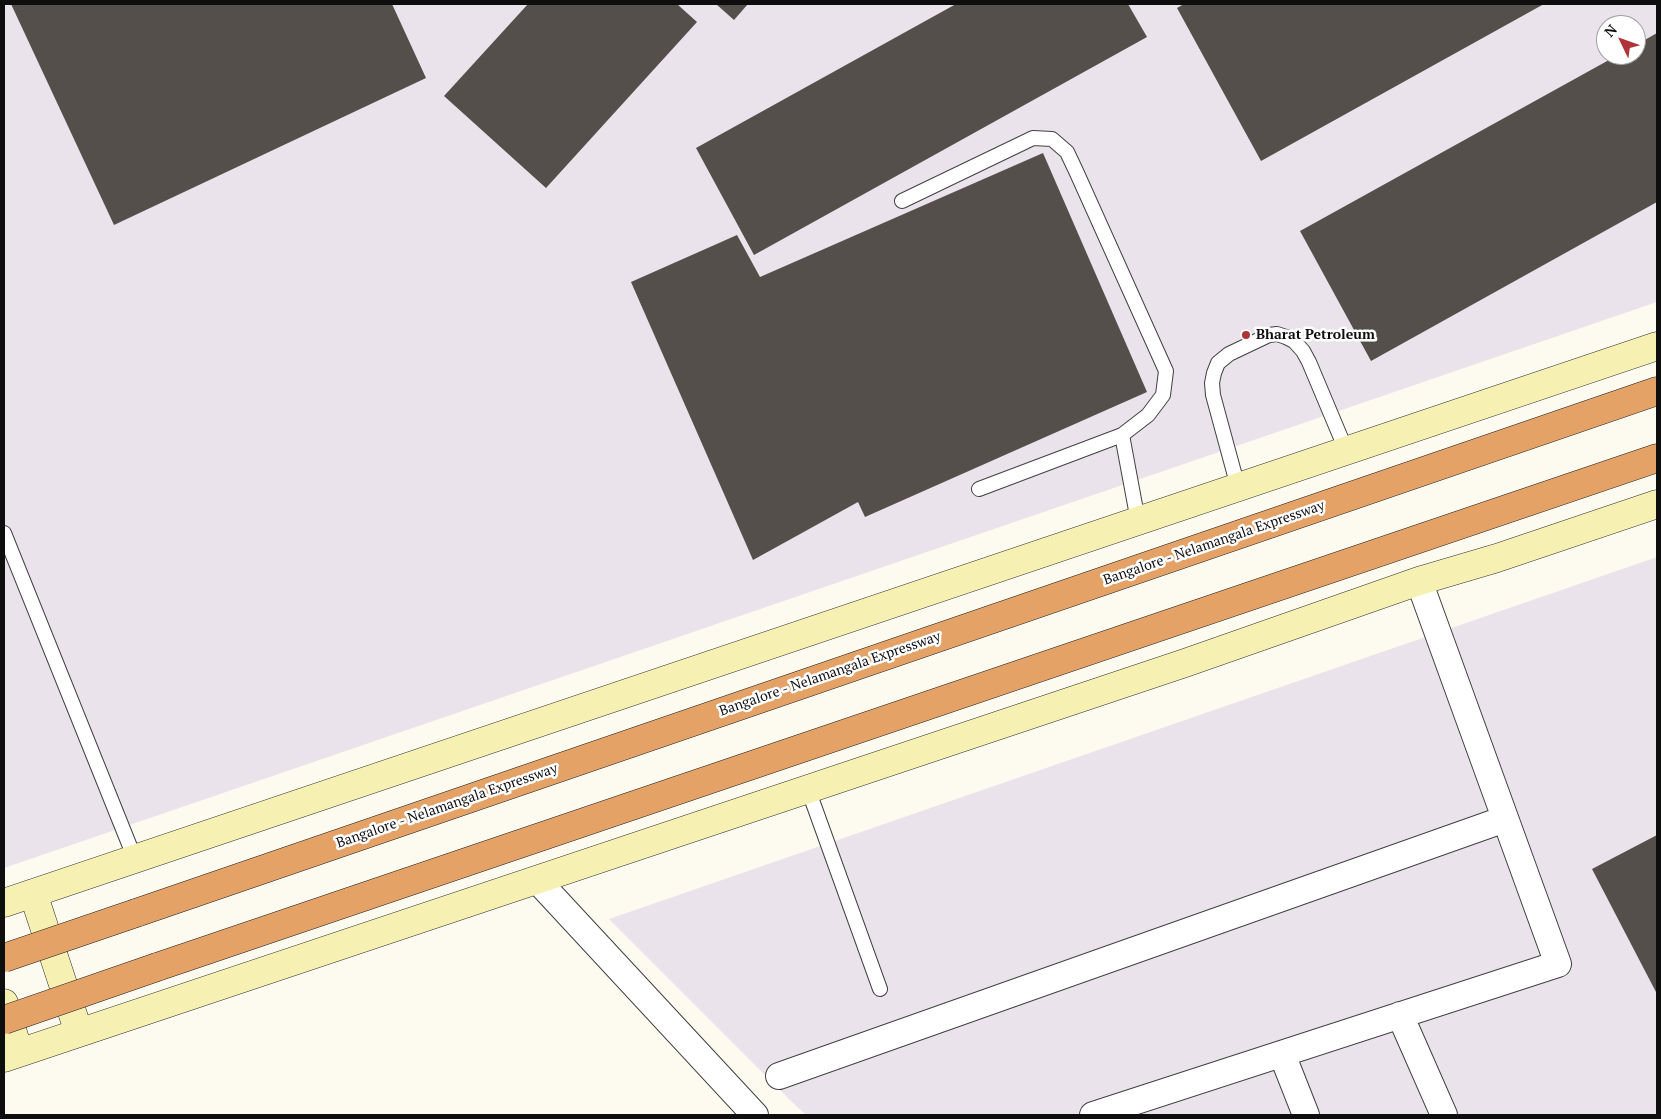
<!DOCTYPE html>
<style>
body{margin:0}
#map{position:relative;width:1661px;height:1119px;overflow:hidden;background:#fdfbf0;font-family:"PT Serif",serif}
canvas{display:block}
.frame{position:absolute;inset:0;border:5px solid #0e0e0e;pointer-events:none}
.north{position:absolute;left:1596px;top:15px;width:50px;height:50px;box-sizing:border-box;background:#fff;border:1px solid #9f9f9f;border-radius:50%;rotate:312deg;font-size:14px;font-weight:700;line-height:20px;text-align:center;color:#0e0e0e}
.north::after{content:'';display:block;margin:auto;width:18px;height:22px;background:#af3439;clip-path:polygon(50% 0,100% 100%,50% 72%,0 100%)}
</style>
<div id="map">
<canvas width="1661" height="1119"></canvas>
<div class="frame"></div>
<div class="north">N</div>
</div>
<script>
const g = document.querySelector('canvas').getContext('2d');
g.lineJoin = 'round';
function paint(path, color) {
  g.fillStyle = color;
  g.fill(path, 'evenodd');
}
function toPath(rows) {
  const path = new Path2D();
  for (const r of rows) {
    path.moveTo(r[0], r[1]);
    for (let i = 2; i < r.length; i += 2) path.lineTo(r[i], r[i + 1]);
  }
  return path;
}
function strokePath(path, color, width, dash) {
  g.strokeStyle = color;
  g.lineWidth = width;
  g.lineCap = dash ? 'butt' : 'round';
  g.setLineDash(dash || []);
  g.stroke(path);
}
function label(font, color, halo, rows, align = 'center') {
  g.font = font + ' "PT Serif",serif';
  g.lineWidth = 5;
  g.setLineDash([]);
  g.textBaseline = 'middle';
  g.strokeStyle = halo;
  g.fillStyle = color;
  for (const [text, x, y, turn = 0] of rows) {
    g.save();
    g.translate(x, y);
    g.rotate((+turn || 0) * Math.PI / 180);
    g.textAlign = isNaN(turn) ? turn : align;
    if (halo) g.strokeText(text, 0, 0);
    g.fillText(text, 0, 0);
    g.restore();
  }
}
paint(toPath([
 [4,4,1657,4,1657,302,4,868],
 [1606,25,1636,25,1636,55,1606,55],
 [1657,557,1657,1115,806,1115,793,1103,609,919]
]), '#ebe3eb');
paint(toPath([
 [11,4,392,4,426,78,114,225],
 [528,4,677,4,697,22,546,188,444,96],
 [716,4,748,4,734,20],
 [956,4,1128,4,1147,37,754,255,696,148],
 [1184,4,1544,4,1261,161,1177,8],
 [1657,33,1657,202,1371,361,1300,231,1618,55,1636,55,1636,45],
 [1043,153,1147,392,865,517,858,502,753,560,631,282,737,235,760,277],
 [1657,835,1657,994,1592,869]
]), '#554f4b');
const lane = toPath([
 [902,201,1033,138,1052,139,1067,152,1076,171,1166,371,1163,395,1148,415,1122,435,979,489],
 [1122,435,1138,521],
 [1238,487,1213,395,1212,383,1214,373,1218,363,1229,354,1269,335,1277,334,1286,337,1294,341,1303,351,1309,362,1346,450],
 [4,533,135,859],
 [808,789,880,989]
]);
const street = toPath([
 [537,880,755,1115],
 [1400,1015,1444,1115],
 [1282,1054,1306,1115],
 [779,1076,1505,819],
 [1093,1115,1558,964,1419,581]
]);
const secondary = toPath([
 [33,893,79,1033],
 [4,903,1657,346],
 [4,1003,19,1053],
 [4,1058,1185,663,1419,581,1497,558,1657,504]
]);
const highway = toPath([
 [136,913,1657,391],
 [157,967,1657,458]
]);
strokePath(lane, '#414141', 16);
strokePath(street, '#414141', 28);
strokePath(secondary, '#303030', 29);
strokePath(highway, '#1f1f1f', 29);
strokePath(lane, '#fff', 14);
strokePath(street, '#fff', 26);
strokePath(secondary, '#f6f0b2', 28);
strokePath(highway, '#e5a267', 28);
const highwayBridge = toPath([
 [4,958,136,913],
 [4,1020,157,967]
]);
strokePath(highwayBridge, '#1f1f1f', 29, []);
strokePath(highwayBridge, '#e5a267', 28);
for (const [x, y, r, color] of [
 [1246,335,5,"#af3439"]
]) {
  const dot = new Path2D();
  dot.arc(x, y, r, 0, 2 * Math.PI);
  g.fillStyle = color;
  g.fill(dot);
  strokePath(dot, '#fff', 2);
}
label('bold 14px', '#0e0e0e', '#fff', [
 ["Bharat Petroleum",1256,335]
], 'left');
label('14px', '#0e0e0e', '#fff', [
 ["Bangalore - Nelamangala Expressway",1214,543,-19],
 ["Bangalore - Nelamangala Expressway",830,674,-19],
 ["Bangalore - Nelamangala Expressway",447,806,-19]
]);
</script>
